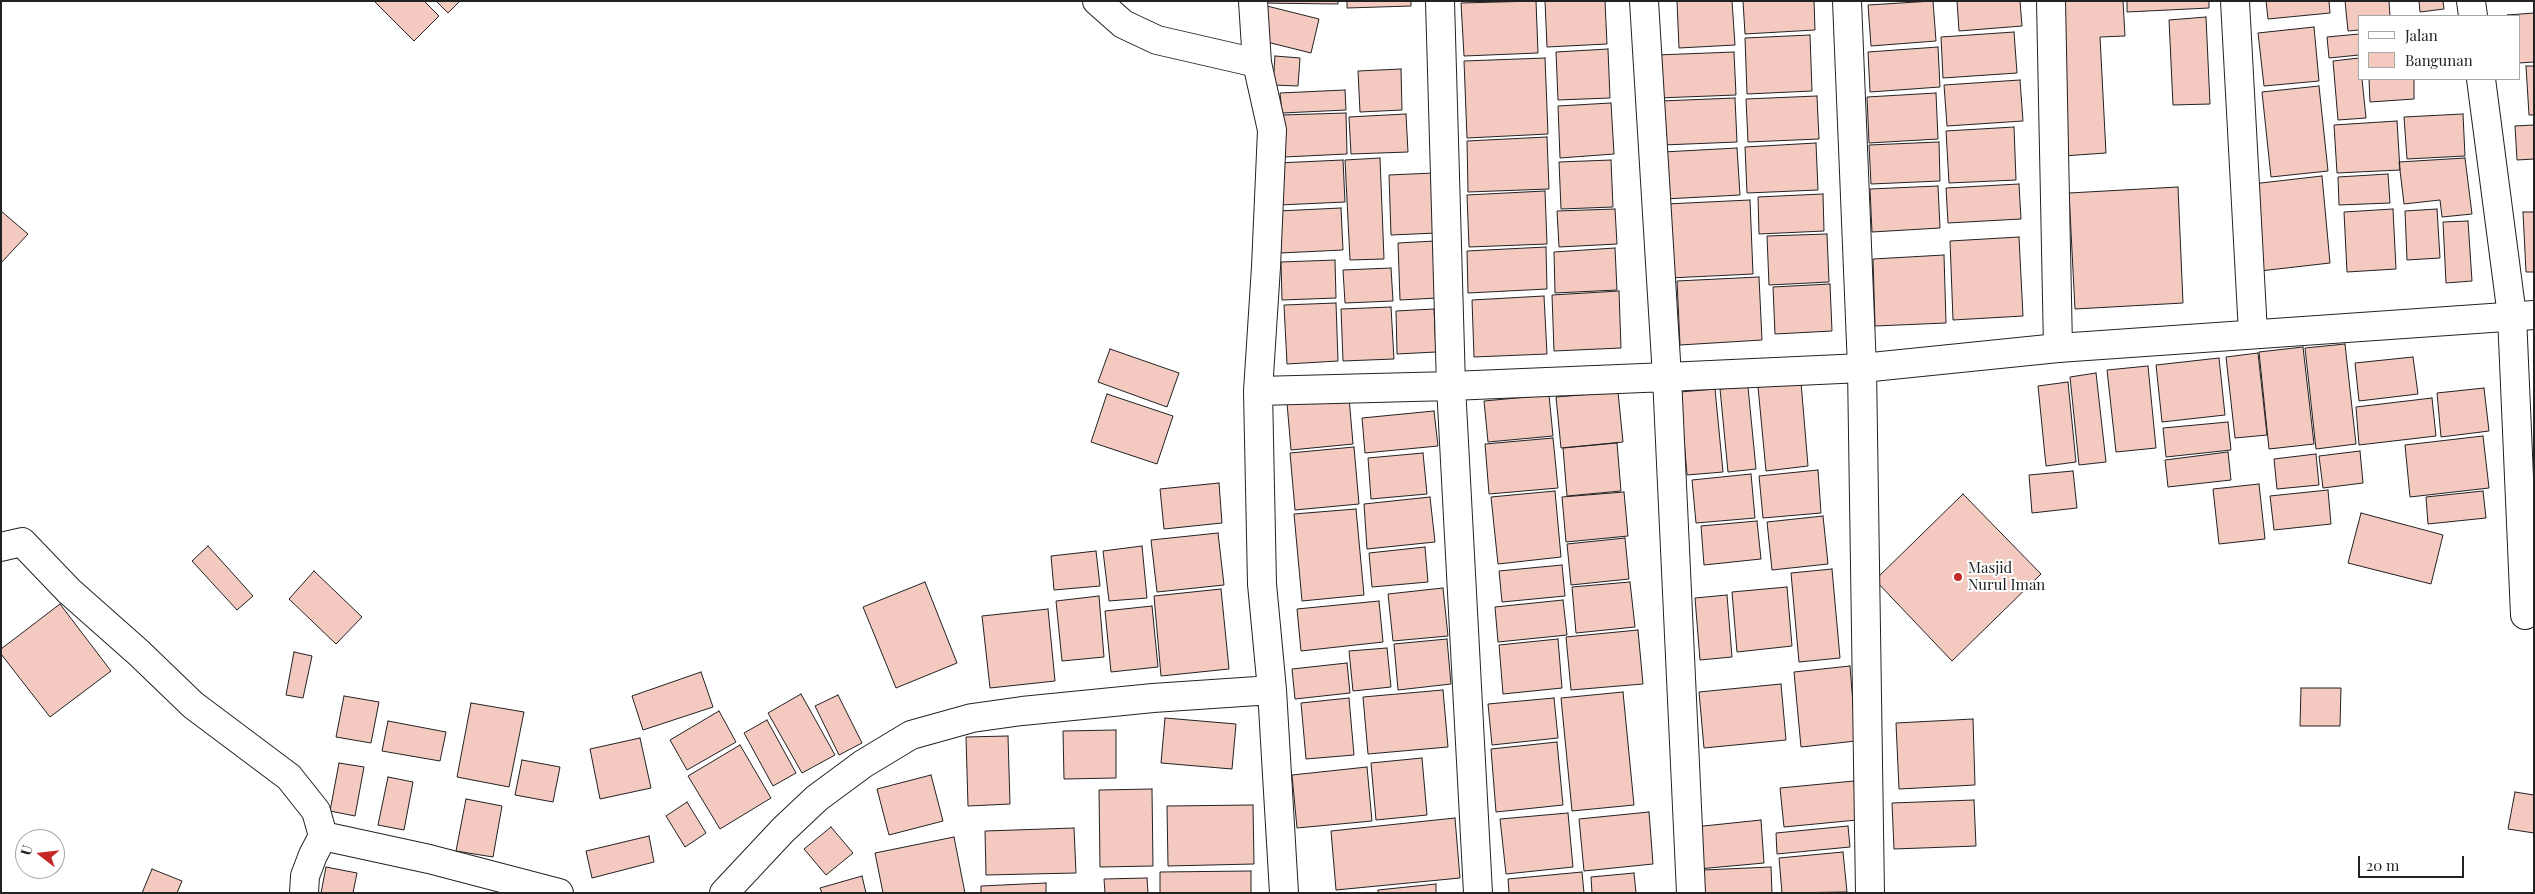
<!DOCTYPE html>
<style>
body{margin:0}
#map{position:relative;width:2535px;height:894px;overflow:hidden;background:#fff;font-family:"Playfair Display",serif}
canvas{display:block}
.frame{position:absolute;inset:0;border:2px solid #222;pointer-events:none}
.legend{position:absolute;left:2358px;top:15px;width:162px;height:65px;box-sizing:border-box;background:#fff;border:1px solid #a7a7a7;margin:0;padding:6px 9px;list-style:none;font-size:15px;color:#222}
.legend li{display:flex;align-items:center;gap:10px;height:25px}
.legend b{width:25px;border:1px solid #a7a7a7}
.north{position:absolute;left:15px;top:829px;width:50px;height:50px;box-sizing:border-box;background:#fff;border:1px solid #a7a7a7;border-radius:50%;rotate:286deg;font-size:14px;font-weight:700;line-height:20px;text-align:center;color:#222}
.north::after{content:'';display:block;margin:auto;width:18px;height:22px;background:#c62828;clip-path:polygon(50% 0,100% 100%,50% 72%,0 100%)}
.scale{position:absolute;left:2358px;top:856px;width:106px;height:22px;box-sizing:border-box;border:2px solid #222;border-top:0;padding-left:6px;font-size:15px;line-height:18px;white-space:nowrap;color:#222;-webkit-text-stroke:4px #fff;paint-order:stroke}
</style>
<div id="map">
<canvas width="2535" height="894"></canvas>
<div class="frame"></div>
<ul class="legend">
<li><b style="height:6px;background:#fff"></b>Jalan</li>
<li><b style="height:14px;background:#f3c9c0"></b>Bangunan</li>
</ul>
<div class="north">U</div>
<div class="scale">20 m</div>
</div>
<script>
const g = document.querySelector('canvas').getContext('2d');
g.lineJoin = 'round';
function paint(path, color) {
  g.fillStyle = color;
  g.fill(path, 'evenodd');
}
function toPath(rows) {
  const path = new Path2D();
  for (const r of rows) {
    path.moveTo(r[0], r[1]);
    for (let i = 2; i < r.length; i += 2) path.lineTo(r[i], r[i + 1]);
  }
  return path;
}
function strokePath(path, color, width, dash) {
  g.strokeStyle = color;
  g.lineWidth = width;
  g.lineCap = dash ? 'butt' : 'round';
  g.setLineDash(dash || []);
  g.stroke(path);
}
function label(font, color, halo, rows, align = 'center') {
  g.font = font + ' "Playfair Display",serif';
  g.lineWidth = 4;
  g.setLineDash([]);
  g.textBaseline = 'middle';
  g.strokeStyle = halo;
  g.fillStyle = color;
  for (const [text, x, y, turn = 0] of rows) {
    g.save();
    g.translate(x, y);
    g.rotate((+turn || 0) * Math.PI / 180);
    g.textAlign = isNaN(turn) ? turn : align;
    if (halo) g.strokeText(text, 0, 0);
    g.fillText(text, 0, 0);
    g.restore();
  }
}
const building = toPath([
 [374,1,424,1,439,16,414,41,374,1],
 [436,1,460,1,448,13,436,1],
 [1259,1,1338,1,1338,4,1259,3,1259,1],
 [1347,1,1411,1,1411,6,1347,8,1347,1],
 [1536,1,1538,53,1464,56,1461,3,1536,1],
 [1545,1,1605,1,1607,44,1547,47,1545,1],
 [1677,1,1732,1,1735,45,1679,48,1677,1],
 [1743,1,1814,1,1815,30,1745,34,1743,1],
 [1933,1,1936,41,1871,46,1868,5,1933,1],
 [1957,1,2020,1,2022,26,1959,31,1957,1],
 [2055,1,2123,1,2125,36,2100,37,2106,153,2063,156,2055,1],
 [2127,1,2209,1,2209,8,2127,12,2127,1],
 [2266,1,2329,1,2330,13,2268,19,2266,1],
 [2345,1,2389,1,2390,16,2359,16,2359,30,2348,31,2345,1],
 [2419,1,2443,1,2444,9,2420,12,2419,1],
 [1267,6,1319,19,1311,53,1259,40,1267,6],
 [2534,13,2534,62,2519,63,2519,16,2507,15,2534,13],
 [2206,17,2210,104,2173,105,2169,20,2206,17],
 [2314,27,2319,81,2264,86,2258,33,2314,27],
 [2014,32,2017,73,1943,78,1941,37,2014,32],
 [2359,34,2359,55,2329,58,2327,37,2359,34],
 [1810,35,1812,91,1747,94,1745,38,1810,35],
 [1938,47,1940,87,1870,92,1868,52,1938,47],
 [1608,49,1610,98,1558,100,1556,52,1608,49],
 [1734,52,1736,95,1658,98,1656,55,1734,52],
 [1275,56,1300,58,1298,86,1273,85,1275,56],
 [1545,58,1548,134,1467,138,1464,61,1545,58],
 [2359,58,2359,79,2362,79,2366,118,2338,120,2333,61,2359,58],
 [2526,66,2534,66,2534,115,2529,115,2526,66],
 [1401,69,1402,110,1360,112,1358,71,1401,69],
 [2369,79,2414,79,2414,99,2370,102,2369,79],
 [2020,80,2023,121,1947,126,1944,85,2020,80],
 [2319,86,2328,171,2271,177,2262,92,2319,86],
 [1345,90,1346,110,1282,113,1280,93,1345,90],
 [1936,93,1938,139,1869,143,1867,97,1936,93],
 [1817,96,1819,139,1748,142,1746,99,1817,96],
 [1735,98,1737,142,1663,145,1661,101,1735,98],
 [1611,103,1614,154,1560,158,1558,106,1611,103],
 [1346,113,1347,154,1284,157,1282,115,1346,113],
 [1406,114,1408,152,1351,154,1349,117,1406,114],
 [2463,114,2465,156,2407,159,2404,117,2463,114],
 [2397,121,2400,170,2337,173,2334,125,2397,121],
 [2534,125,2534,159,2517,160,2515,126,2534,125],
 [2014,127,2016,180,1949,183,1946,131,2014,127],
 [1547,137,1549,189,1468,192,1467,141,1547,137],
 [1939,142,1940,181,1871,184,1869,145,1939,142],
 [1816,143,1818,190,1747,193,1745,147,1816,143],
 [1737,148,1740,195,1665,199,1663,152,1737,148],
 [1380,158,1384,259,1350,260,1345,160,1380,158],
 [2465,158,2472,214,2442,217,2440,200,2404,204,2399,162,2465,158],
 [1343,160,1345,202,1279,205,1277,163,1343,160],
 [1611,160,1613,207,1561,209,1559,162,1611,160],
 [1434,173,1437,233,1391,235,1389,175,1434,173],
 [2388,174,2390,203,2339,205,2338,177,2388,174],
 [2322,176,2330,263,2260,271,2252,184,2322,176],
 [2019,184,2021,219,1948,223,1946,188,2019,184],
 [1938,186,1940,228,1872,232,1870,189,1938,186],
 [2178,187,2183,303,2075,309,2069,193,2178,187],
 [1545,191,1547,244,1469,247,1467,195,1545,191],
 [1823,194,1824,231,1759,234,1758,197,1823,194],
 [1750,200,1753,274,1669,278,1666,204,1750,200],
 [1341,208,1343,250,1280,253,1278,211,1341,208],
 [1615,209,1617,244,1559,247,1557,211,1615,209],
 [2393,209,2396,269,2347,272,2344,212,2393,209],
 [2437,209,2440,258,2407,260,2405,211,2437,209],
 [1,211,28,234,1,263,1,211],
 [2523,212,2534,212,2534,272,2526,272,2523,212],
 [2468,221,2472,281,2446,283,2443,222,2468,221],
 [1827,234,1829,282,1769,285,1767,236,1827,234],
 [2019,237,2023,316,1953,320,1950,241,2019,237],
 [1435,241,1437,298,1400,300,1398,243,1435,241],
 [1546,247,1547,289,1468,293,1467,251,1546,247],
 [1615,248,1617,290,1555,293,1554,252,1615,248],
 [1944,255,1946,323,1875,326,1873,259,1944,255],
 [1335,260,1336,298,1282,300,1281,262,1335,260],
 [1391,268,1393,301,1345,303,1343,270,1391,268],
 [1759,277,1762,340,1680,345,1677,281,1759,277],
 [1830,284,1832,331,1775,334,1773,287,1830,284],
 [1619,291,1621,348,1554,351,1552,295,1619,291],
 [1544,296,1547,354,1474,357,1472,300,1544,296],
 [1336,303,1338,361,1287,364,1284,305,1336,303],
 [1391,307,1394,359,1343,361,1341,309,1391,307],
 [1434,309,1436,352,1397,354,1396,311,1434,309],
 [2345,344,2356,444,2316,449,2305,348,2345,344],
 [2303,347,2314,444,2269,449,2259,352,2303,347],
 [1110,349,1179,373,1167,407,1098,382,1110,349],
 [2258,353,2267,435,2235,438,2226,357,2258,353],
 [2413,357,2418,394,2359,401,2355,363,2413,357],
 [2219,358,2225,415,2162,422,2156,365,2219,358],
 [2148,366,2156,448,2116,452,2107,370,2148,366],
 [2096,373,2106,462,2079,465,2070,377,2096,373],
 [1801,382,1808,466,1766,471,1758,387,1801,382],
 [2068,382,2076,462,2046,466,2038,386,2068,382],
 [1748,387,1756,469,1728,472,1720,389,1748,387],
 [2484,388,2489,431,2441,437,2437,393,2484,388],
 [1715,389,1723,472,1687,475,1680,392,1715,389],
 [1618,392,1623,442,1561,448,1556,397,1618,392],
 [1107,394,1173,416,1157,464,1091,442,1107,394],
 [1549,395,1553,436,1488,442,1484,401,1549,395],
 [1349,397,1353,444,1291,450,1287,403,1349,397],
 [2432,398,2436,436,2359,445,2356,407,2432,398],
 [1434,411,1438,446,1365,453,1362,418,1434,411],
 [2228,422,2231,450,2166,457,2163,428,2228,422],
 [2483,436,2489,488,2410,497,2405,445,2483,436],
 [1553,438,1558,488,1489,494,1485,444,1553,438],
 [1617,443,1621,491,1567,496,1563,448,1617,443],
 [1354,447,1359,504,1295,510,1290,453,1354,447],
 [2360,451,2363,483,2323,488,2319,456,2360,451],
 [2228,452,2231,480,2168,487,2165,460,2228,452],
 [1423,453,1427,494,1371,499,1368,458,1423,453],
 [2316,454,2319,485,2277,489,2274,459,2316,454],
 [1818,470,1821,513,1763,518,1759,476,1818,470],
 [2073,471,2077,508,2032,513,2029,475,2073,471],
 [1751,474,1755,518,1696,523,1692,480,1751,474],
 [1219,483,1222,523,1164,529,1160,489,1219,483],
 [2259,484,2265,539,2219,544,2213,489,2259,484],
 [2328,490,2331,524,2274,530,2270,496,2328,490],
 [1555,491,1561,557,1498,564,1491,497,1555,491],
 [2483,491,2486,518,2428,524,2426,497,2483,491],
 [1624,492,1628,536,1566,542,1562,497,1624,492],
 [1963,494,2041,574,1952,661,1875,580,1963,494],
 [1430,497,1435,542,1367,549,1364,504,1430,497],
 [1356,509,1364,595,1302,601,1294,514,1356,509],
 [2361,513,2443,535,2431,584,2348,563,2361,513],
 [1823,516,1828,564,1772,570,1767,522,1823,516],
 [1757,521,1761,559,1704,565,1701,526,1757,521],
 [1218,533,1224,585,1157,592,1151,540,1218,533],
 [1625,538,1629,579,1571,585,1567,544,1625,538],
 [208,546,253,596,237,610,192,561,208,546],
 [1142,546,1147,598,1109,601,1103,551,1142,546],
 [1425,547,1428,582,1372,587,1369,553,1425,547],
 [1096,551,1100,586,1054,590,1051,556,1096,551],
 [1562,565,1565,596,1502,602,1499,571,1562,565],
 [1832,569,1840,658,1799,662,1791,573,1832,569],
 [314,571,362,617,336,644,289,599,314,571],
 [925,582,957,663,896,688,863,607,925,582],
 [1630,582,1635,627,1576,633,1572,587,1630,582],
 [1787,587,1792,646,1737,652,1732,592,1787,587],
 [1443,588,1448,636,1393,641,1388,594,1443,588],
 [1221,589,1229,669,1161,676,1154,596,1221,589],
 [1727,595,1732,657,1700,660,1695,598,1727,595],
 [1099,596,1104,657,1062,661,1056,601,1099,596],
 [1563,600,1567,635,1498,642,1495,607,1563,600],
 [1379,601,1383,642,1301,651,1297,609,1379,601],
 [60,604,111,671,50,717,1,654,1,649,60,604],
 [1152,606,1158,667,1111,672,1105,611,1152,606],
 [1048,609,1055,681,990,688,982,616,1048,609],
 [1638,630,1643,684,1571,690,1566,637,1638,630],
 [1447,639,1451,684,1398,690,1394,644,1447,639],
 [1558,639,1562,688,1503,694,1499,645,1558,639],
 [1387,648,1391,687,1353,691,1349,651,1387,648],
 [294,652,312,656,303,698,286,695,294,652],
 [1347,663,1350,693,1295,699,1292,669,1347,663],
 [1850,666,1856,741,1801,747,1794,672,1850,666],
 [701,672,713,707,643,730,632,696,701,672],
 [1781,684,1786,740,1704,748,1699,692,1781,684],
 [2301,688,2341,688,2340,726,2300,726,2301,688],
 [1443,690,1448,747,1368,754,1363,697,1443,690],
 [1623,692,1634,805,1572,811,1561,698,1623,692],
 [801,694,835,755,802,773,768,713,801,694],
 [838,695,862,743,839,755,815,706,838,695],
 [344,696,379,702,371,743,336,737,344,696],
 [1349,698,1354,755,1306,759,1301,703,1349,698],
 [1554,698,1558,738,1492,745,1488,704,1554,698],
 [471,703,524,712,509,787,457,777,471,703],
 [719,711,736,742,687,770,670,740,719,711],
 [1165,718,1236,724,1232,769,1161,763,1165,718],
 [1973,719,1975,785,1899,789,1896,723,1973,719],
 [767,720,796,773,773,786,744,733,767,720],
 [388,721,446,732,440,761,382,751,388,721],
 [1116,730,1116,778,1064,779,1063,731,1116,730],
 [1008,736,1010,804,968,806,966,737,1008,736],
 [640,738,651,788,600,799,590,749,640,738],
 [1557,742,1563,805,1496,812,1491,749,1557,742],
 [740,745,771,798,720,829,688,776,740,745],
 [1422,758,1427,815,1376,820,1371,763,1422,758],
 [522,760,560,767,553,802,515,795,522,760],
 [339,763,364,767,355,816,330,811,339,763],
 [1367,767,1372,821,1297,828,1292,775,1367,767],
 [931,775,943,821,889,835,877,789,931,775],
 [388,777,413,782,404,830,378,825,388,777],
 [1854,781,1857,820,1784,827,1780,788,1854,781],
 [1152,789,1153,866,1100,867,1099,790,1152,789],
 [2515,792,2534,795,2534,833,2508,829,2515,792],
 [466,799,502,806,493,857,456,851,466,799],
 [1974,800,1976,846,1894,849,1892,803,1974,800],
 [687,802,706,833,685,847,666,816,687,802],
 [1253,805,1254,864,1168,866,1167,806,1253,805],
 [1649,812,1653,864,1584,871,1579,819,1649,812],
 [1568,813,1573,867,1506,874,1500,819,1568,813],
 [1455,818,1460,878,1336,890,1331,831,1455,818],
 [1761,820,1764,863,1698,869,1694,827,1761,820],
 [1848,826,1850,847,1777,854,1776,833,1848,826],
 [831,827,853,853,826,875,804,849,831,827],
 [1074,828,1076,873,986,875,985,831,1074,828],
 [649,836,654,862,592,878,586,851,649,836],
 [954,837,965,893,883,893,875,853,954,837],
 [1843,852,1847,892,1782,893,1779,858,1843,852],
 [326,867,357,873,353,893,321,893,326,867],
 [1771,867,1772,893,1704,893,1703,870,1771,867],
 [152,869,182,881,177,893,142,893,152,869],
 [1251,871,1251,893,1160,893,1160,872,1251,871],
 [1582,872,1584,893,1509,893,1508,879,1582,872],
 [1634,873,1636,893,1592,893,1591,877,1634,873],
 [862,876,866,893,822,893,820,888,862,876],
 [1147,878,1148,893,1105,893,1104,879,1147,878],
 [1046,883,1046,893,981,893,981,886,1046,883],
 [1436,884,1436,893,1378,893,1378,890,1436,884]
]);
paint(building, '#f3c9c0');
strokePath(building, '#222', 1);
const minor = toPath([
 [1097,1,1123,24,1157,40,1257,63],
 [1253,1,1257,63,1272,130,1266,267,1258,391,1262,584,1272,690,1284,893],
 [1440,1,1451,386,1478,893],
 [1847,1,1862,368,1870,893],
 [2051,1,2058,348],
 [2235,1,2253,333],
 [2471,1,2473,16],
 [2481,79,2512,316,2525,615],
 [1258,391,1451,386,1667,377,1691,893],
 [1,547,22,542,69,591,139,653,193,705,289,777,316,811,323,836,429,859,559,893],
 [304,893,305,876,313,855,323,836],
 [724,893,783,830,817,798,863,764,911,735,972,718,1022,711,1153,698,1272,690]
]);
const tertiary = toPath([
 [1644,1,1667,377,1862,368,2058,348,2534,315]
]);
strokePath(minor, '#222', 30);
strokePath(tertiary, '#222', 30);
strokePath(minor, '#fff', 28);
strokePath(tertiary, '#fff', 28);
for (const [x, y, r, color] of [
 [1958,577,5,"#c62828"]
]) {
  const dot = new Path2D();
  dot.arc(x, y, r, 0, 2 * Math.PI);
  g.fillStyle = color;
  g.fill(dot);
  strokePath(dot, '#fff', 2);
}
label('15px', '#222', '#fff', [
 ["Masjid",1968,568],
 ["Nurul Iman",1968,585]
], 'left');
</script>
